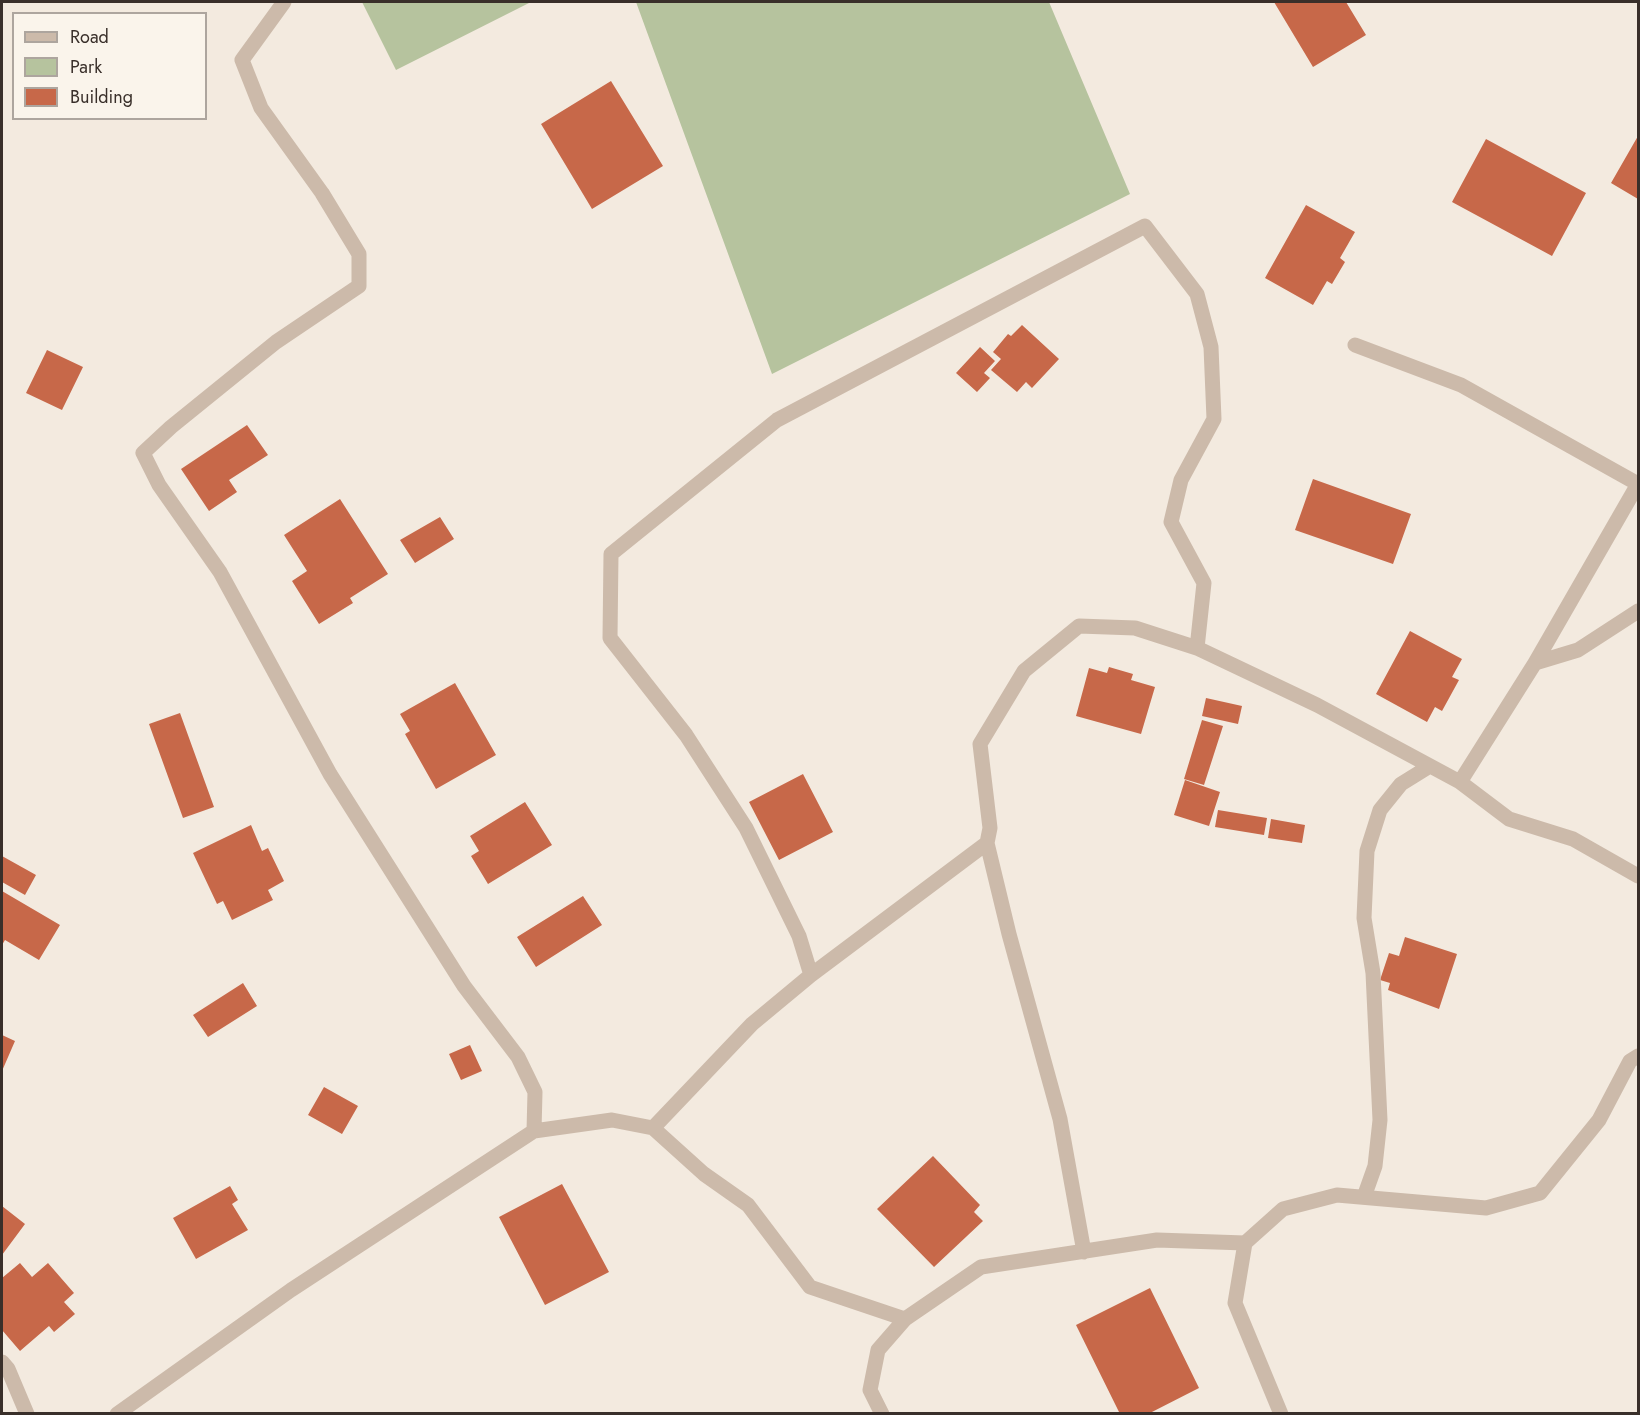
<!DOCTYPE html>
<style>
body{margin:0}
#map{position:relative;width:1640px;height:1415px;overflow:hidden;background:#f3eadf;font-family:Jost,sans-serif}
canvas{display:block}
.frame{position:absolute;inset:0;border:3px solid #392f2a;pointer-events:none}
.legend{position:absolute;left:12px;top:12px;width:195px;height:108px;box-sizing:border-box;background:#faf4eb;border:2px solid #ada59e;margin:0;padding:8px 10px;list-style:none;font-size:18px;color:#392f2a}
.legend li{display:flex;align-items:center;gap:12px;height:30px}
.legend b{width:30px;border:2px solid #ada59e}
</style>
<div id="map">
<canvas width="1640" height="1415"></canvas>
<div class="frame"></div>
<ul class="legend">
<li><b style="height:8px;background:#ccbaaa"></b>Road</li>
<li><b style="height:16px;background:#b6c39e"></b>Park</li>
<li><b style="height:16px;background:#c76849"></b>Building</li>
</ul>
</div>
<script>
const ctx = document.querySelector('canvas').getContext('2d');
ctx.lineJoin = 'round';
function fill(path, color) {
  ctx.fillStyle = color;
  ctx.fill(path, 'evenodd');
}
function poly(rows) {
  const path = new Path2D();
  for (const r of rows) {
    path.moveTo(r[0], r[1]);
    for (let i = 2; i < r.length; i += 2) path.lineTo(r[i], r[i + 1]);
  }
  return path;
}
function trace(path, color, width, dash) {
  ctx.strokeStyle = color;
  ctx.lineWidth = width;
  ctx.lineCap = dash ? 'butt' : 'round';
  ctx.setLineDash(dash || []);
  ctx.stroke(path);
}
fill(poly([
 [362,2,531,2,396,70],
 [636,2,1049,2,1130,194,772,374]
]), '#b6c39e');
fill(poly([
 [1274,2,1346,2,1366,35,1313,67],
 [611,81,663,166,592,209,541,124],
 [1638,136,1638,199,1611,183],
 [1486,139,1586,193,1552,256,1452,202],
 [1306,205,1355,232,1340,258,1345,262,1332,284,1327,281,1313,305,1265,278],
 [1022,325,1059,359,1032,388,1026,382,1017,392,991,370,1001,359,993,352,1008,334,1011,336],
 [980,347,995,361,984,373,990,378,977,392,956,373],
 [47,350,83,367,62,410,26,393],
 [247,425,268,455,229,480,237,492,209,511,181,469],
 [1313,479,1411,514,1393,564,1295,530],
 [340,499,388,574,350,598,353,603,319,624,292,581,307,571,284,535],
 [440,517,454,539,415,563,400,540],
 [1410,631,1462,659,1452,677,1459,680,1442,711,1435,707,1427,722,1376,694],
 [1109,667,1133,674,1131,680,1155,687,1141,734,1076,716,1089,668,1107,673],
 [455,683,496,755,436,789,405,734,410,731,400,714],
 [1206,698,1242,706,1238,724,1202,716],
 [180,713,214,807,183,818,149,724],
 [1202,720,1223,726,1204,785,1184,779],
 [803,774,833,832,779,860,749,802],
 [1185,780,1220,792,1209,826,1174,815],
 [525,802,552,845,488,884,471,856,479,851,470,836],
 [1218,810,1267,818,1264,835,1215,827],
 [1271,819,1305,825,1302,843,1268,838],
 [251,825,262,851,268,848,284,881,268,890,273,900,232,920,223,901,217,904,193,853],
 [2,856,36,875,25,895,2,882],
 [2,891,60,925,39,960,5,940,2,945],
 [583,896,602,925,536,967,517,937],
 [1405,937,1457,954,1439,1009,1388,990,1390,983,1380,980,1389,953,1399,956],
 [243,983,257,1006,208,1037,193,1015],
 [2,1035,15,1041,2,1071],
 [470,1045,482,1071,461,1080,449,1054],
 [324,1087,358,1106,342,1134,308,1115],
 [933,1156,980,1205,974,1212,983,1221,934,1267,877,1209],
 [562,1184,609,1272,545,1305,499,1217],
 [230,1186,238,1200,232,1204,248,1230,196,1259,173,1218],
 [2,1206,25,1224,2,1255],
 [20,1263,32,1277,48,1263,74,1293,64,1302,75,1314,54,1332,49,1326,20,1351,2,1330,2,1278],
 [1150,1288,1199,1388,1148,1414,1120,1414,1076,1325]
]), '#c76849');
trace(poly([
 [284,2,242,60,261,108,322,193,359,254,359,286,276,342,171,427,143,453,159,485,220,572,330,774,464,986,518,1057,535,1092,534,1131],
 [1355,345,1461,385,1638,484],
 [1197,648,1317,705,1460,782,1509,819,1573,839,1638,876],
 [1535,663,1638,484],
 [1460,782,1535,663,1578,650,1638,611],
 [987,843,1009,934,1060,1119,1084,1252],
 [653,1128,704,1174,748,1205,810,1287,905,1319],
 [1364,1197,1375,1166,1380,1120,1373,973,1364,918,1367,851,1380,810,1401,784,1430,766],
 [2,1362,8,1369,27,1414],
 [117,1414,291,1290,534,1131,612,1120,653,1128,752,1024,811,975,799,936,746,828,686,735,610,638,611,554,777,420,1145,226,1197,294,1211,347,1214,419,1181,480,1171,522,1204,583,1197,648,1135,628,1079,626,1024,671,980,744,990,828,987,843,811,975],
 [882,1414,870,1390,878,1350,905,1319,981,1267,1157,1240,1245,1243],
 [1281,1414,1235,1303,1245,1243,1283,1209,1337,1195,1486,1208,1540,1193,1599,1120,1630,1061,1638,1056]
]), '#ccbaaa', 15);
</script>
